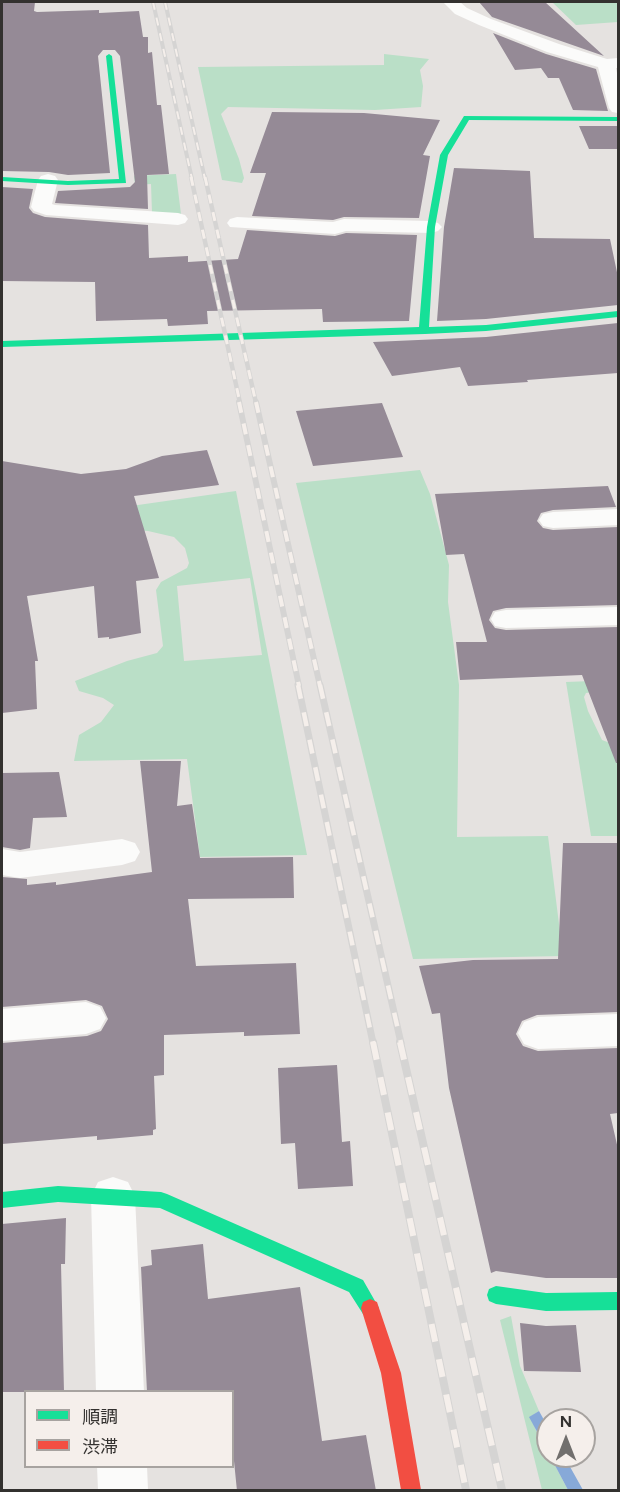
<!DOCTYPE html>
<meta charset="utf-8">
<style>
body{margin:0}
#map{position:relative;width:620px;height:1492px;overflow:hidden;background:#e5e2e0;font-family:Figtree,"Noto Sans JP",sans-serif}
canvas{display:block}
.frame{position:absolute;inset:0;border:3px solid #33312f;pointer-events:none}
.legend{position:absolute;left:24px;top:1390px;width:210px;height:78px;box-sizing:border-box;background:#f5efeb;border:2px solid #a7a3a0;margin:0;padding:8px 10px;list-style:none;font-size:18px;color:#33312f}
.legend li{display:flex;align-items:center;gap:12px;height:30px}
.legend b{width:30px;border:2px solid #a7a3a0}
.north{position:absolute;left:536px;top:1408px;width:60px;height:60px;box-sizing:border-box;background:#f5efeb;border:2px solid #a7a3a0;border-radius:50%;rotate:0deg;font-size:16px;font-weight:700;line-height:24px;text-align:center;color:#33312f}
.north::after{content:'';display:block;margin:auto;width:21px;height:27px;background:#716f6d;clip-path:polygon(50% 0,100% 100%,50% 72%,0 100%)}
</style>
<div id="map">
<canvas width="620" height="1492"></canvas>
<div class="frame"></div>
<ul class="legend">
<li><b style="height:8px;background:#16e098"></b>順調</li>
<li><b style="height:8px;background:#f24e42"></b>渋滞</li>
</ul>
<div class="north">N</div>
</div>
<script>
const ctx = document.querySelector('canvas').getContext('2d');
ctx.lineJoin = 'round';
function fill(path, color) {
  ctx.fillStyle = color;
  ctx.fill(path, 'evenodd');
}
function poly(rows) {
  const path = new Path2D();
  for (const r of rows) {
    path.moveTo(r[0], r[1]);
    for (let i = 2; i < r.length; i += 2) path.lineTo(r[i], r[i + 1]);
  }
  return path;
}
function trace(path, color, width, dash) {
  ctx.strokeStyle = color;
  ctx.lineWidth = width;
  ctx.lineCap = dash ? 'butt' : 'round';
  ctx.setLineDash(dash || []);
  ctx.stroke(path);
}
fill(poly([
 [552,2,618,2,618,22,576,25],
 [384,54,429,59,420,70,423,86,421,107,375,110,228,107,221,114,239,159,244,178,242,183,222,180,198,67,384,65],
 [176,174,181,214,152,213,151,184,135,185,134,176],
 [420,470,430,494,449,565,448,602,459,685,457,837,548,836,563,956,413,959,296,483],
 [236,491,307,855,200,857,187,759,74,761,79,735,101,722,114,705,103,698,79,691,75,681,127,661,157,653,163,646,156,590,161,582,187,568,189,563,185,548,174,537,148,531,104,527,82,513],
 [250,578,262,655,184,661,177,586],
 [618,680,618,689,586,693,584,697,588,711,602,740,618,746,618,836,591,836,566,682],
 [511,1316,520,1366,539,1411,530,1417,548,1456,550,1456,568,1490,542,1490,500,1320]
]), '#badfc7');
fill(poly([
 [539,1411,548,1427,548,1452,529,1417],
 [550,1456,564,1456,583,1490,568,1490]
]), '#87a9d8');
fill(poly([
 [2,2,35,2,34,11,37,12,99,10,99,13,139,11,143,37,148,37,148,53,152,52,157,105,161,105,169,174,147,175,148,209,55,203,58,191,130,187,135,182,120,56,115,50,103,50,98,56,110,173,68,175,49,172,2,171],
 [479,2,545,2,604,56,492,17],
 [493,33,546,54,596,69,608,111,573,110,559,78,548,78,541,68,515,70],
 [272,112,364,113,440,120,423,155,430,156,419,218,344,217,333,220,252,216,266,173,250,173],
 [579,126,618,126,618,149,589,149],
 [454,168,530,171,534,238,610,239,618,277,618,305,486,319,437,321,444,227],
 [2,187,33,189,29,208,33,213,45,217,148,225,149,258,188,256,188,262,238,259,247,230,335,236,346,233,417,235,409,321,323,322,322,309,207,311,208,324,168,326,167,319,96,321,95,282,2,281],
 [618,323,618,373,527,380,528,382,468,386,460,367,392,376,373,342,486,337],
 [382,403,403,457,313,466,296,411],
 [207,450,219,485,134,496,159,578,136,581,141,633,109,639,109,637,98,638,94,586,27,596,38,661,35,661,37,709,2,713,2,461,81,474,126,469,162,456],
 [608,486,616,507,553,510,541,513,537,521,543,528,553,530,618,527,618,605,506,608,493,611,489,620,495,628,506,630,618,627,618,763,616,763,582,675,460,680,456,642,487,642,464,554,446,555,435,494],
 [140,761,181,761,177,806,192,804,200,858,293,857,294,898,188,899,196,966,296,963,300,1034,244,1036,244,1032,164,1035,164,1075,154,1076,156,1129,153,1130,153,1135,97,1140,97,1136,2,1144,2,1043,87,1036,101,1031,108,1019,102,1006,86,1000,2,1007,2,877,27,879,27,885,56,882,56,885,152,872],
 [59,772,67,817,33,818,30,848,20,850,2,847,2,773],
 [563,843,618,843,618,1012,537,1015,522,1021,516,1034,523,1046,538,1051,618,1048,618,1113,610,1114,618,1149,618,1278,546,1278,496,1271,491,1273,449,1088,440,1013,432,1014,419,966,473,960,558,959],
 [337,1065,342,1142,350,1141,353,1186,298,1189,295,1143,281,1144,278,1068],
 [66,1218,65,1264,61,1264,64,1392,2,1392,2,1224],
 [203,1244,208,1299,300,1287,322,1441,366,1435,376,1491,237,1491,232,1441,232,1392,147,1392,141,1267,152,1265,151,1250],
 [520,1323,546,1326,576,1325,581,1372,524,1371]
]), '#958a96');
fill(poly([
 [443,2,460,2,467,8,491,19,559,44,607,59,618,58,618,68,616,68,618,78,618,113,612,112,609,108,598,67,547,52,479,25,455,14,443,2],
 [48,174,55,176,58,180,52,204,55,205,178,213,185,215,188,219,185,223,178,225,46,215,34,211,31,207,38,180,41,176,48,174],
 [237,217,333,222,344,219,431,221,438,223,442,227,438,231,431,233,346,231,335,234,230,227,227,223,230,219,237,217],
 [618,509,618,525,553,528,543,526,539,520,543,514,553,512,618,509],
 [618,607,618,625,506,628,495,626,491,619,495,612,506,610,618,607],
 [122,839,135,843,140,852,135,861,122,865,20,878,2,875,2,849,20,852,122,839],
 [86,1002,100,1007,106,1018,100,1029,86,1034,2,1041,2,1009,86,1002],
 [618,1014,618,1046,538,1049,524,1044,518,1033,524,1022,538,1017,618,1014],
 [113,1177,128,1182,135,1196,144,1392,96,1392,91,1196,98,1182,113,1177],
 [97,1466,147,1466,148,1490,98,1490,97,1466]
]), '#fbfbfa');
fill(poly([
 [109,54,112,56,126,183,68,185,2,181,2,177,68,181,119,179,106,56,109,54],
 [464,116,618,117,618,121,469,120,448,155,435,227,429,327,486,325,618,311,618,317,486,331,425,334,2,347,2,341,419,327,427,227,440,155,464,116],
 [58,1186,161,1192,167,1194,363,1280,379,1308,377,1314,370,1317,363,1314,349,1292,160,1208,58,1202,2,1208,2,1192,58,1186],
 [496,1286,546,1293,618,1292,618,1310,546,1311,496,1304,489,1301,487,1295,489,1289,496,1286]
]), '#16e098');
fill(poly([
 [370,1299,377,1302,379,1308,401,1373,421,1490,401,1490,381,1373,361,1308,363,1302,370,1299]
]), '#f24e42');
const railFar4 = poly([
 [153,2,192,179],
 [165,2,205,179]
]);
const railFar3 = poly([
 [191,177,240,403],
 [205,177,256,403]
]);
const railFar2 = poly([
 [239,402,299,686],
 [256,402,320,686]
]);
const railFar1 = poly([
 [298,685,373,1043],
 [320,685,401,1043]
]);
const rail = poly([
 [373,1042,466,1490],
 [400,1042,502,1490]
]);
trace(railFar4, '#d5d4d3', 4);
trace(railFar3, '#d5d4d3', 4.5);
trace(railFar2, '#d5d4d3', 6);
trace(railFar1, '#d5d4d3', 7);
trace(rail, '#d5d4d3', 8);
trace(railFar4, '#f5efeb', 2, [8]);
trace(railFar3, '#f5efeb', 3, [9]);
trace(railFar2, '#f5efeb', 4, [11]);
trace(railFar1, '#f5efeb', 4.5, [14]);
trace(rail, '#f5efeb', 6, [18]);
</script>
